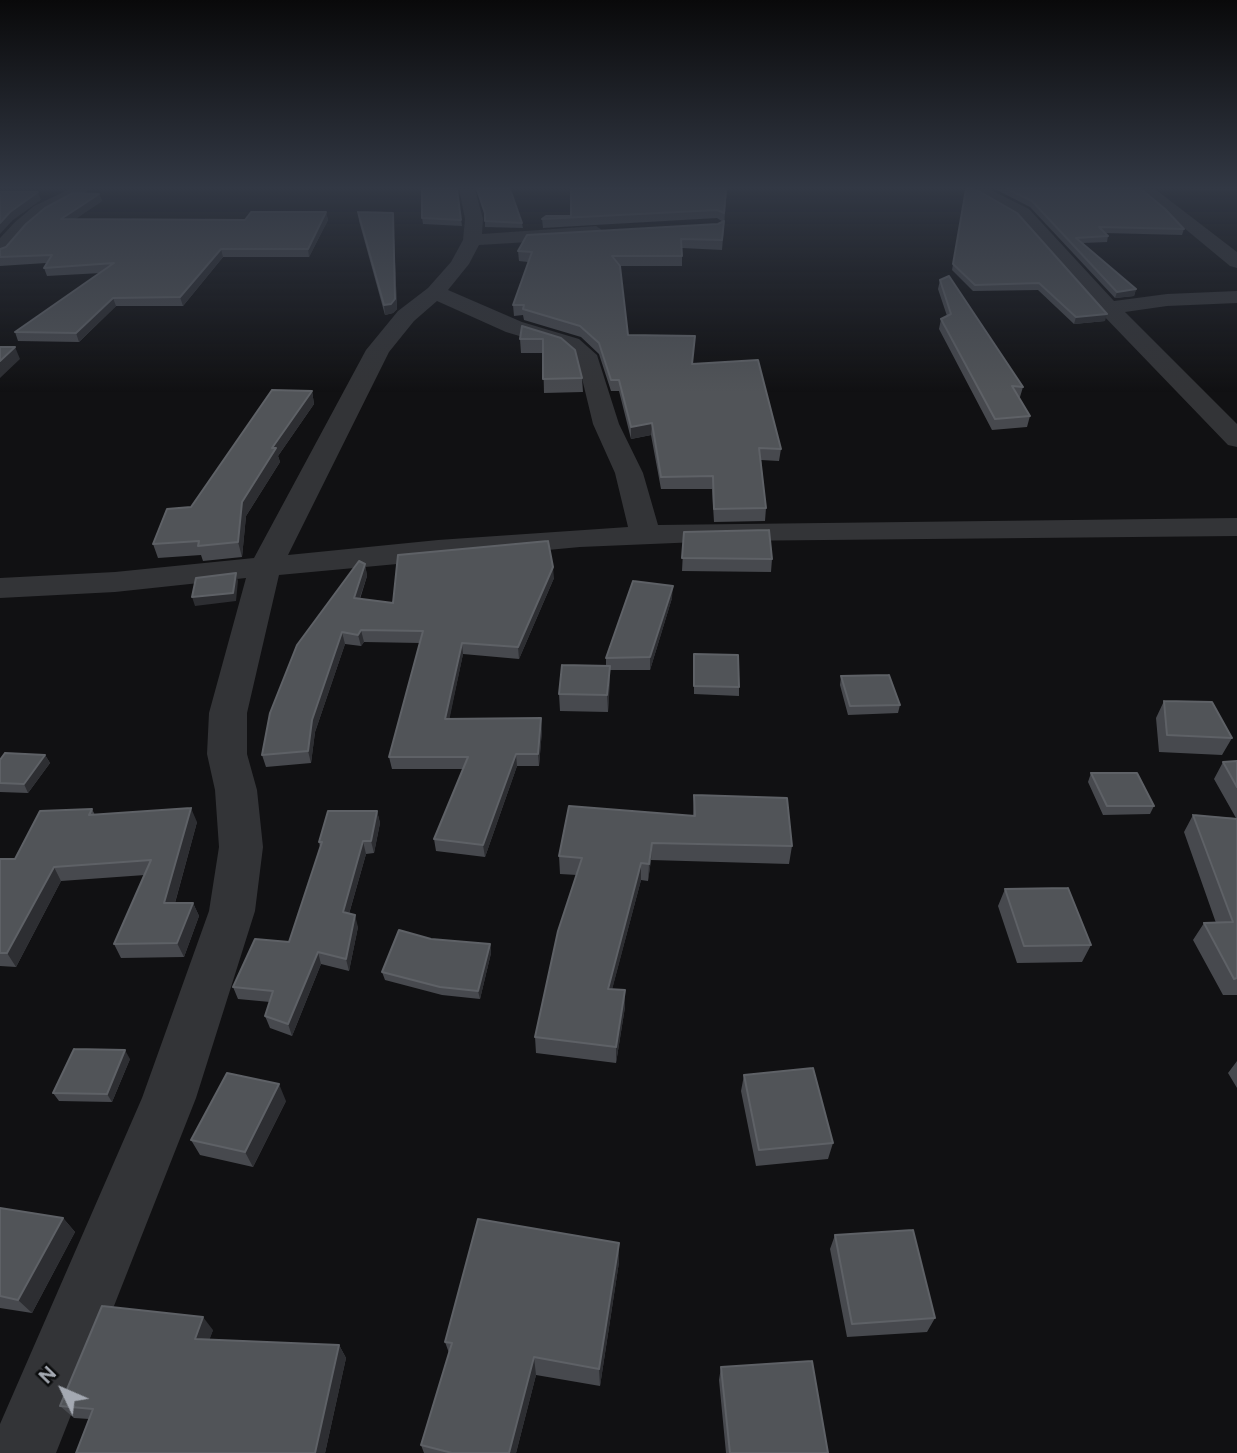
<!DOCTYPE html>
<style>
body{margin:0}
#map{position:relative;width:1237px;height:1453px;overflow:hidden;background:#111113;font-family:Figtree,sans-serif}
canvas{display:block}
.north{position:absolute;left:28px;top:1355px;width:70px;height:70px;-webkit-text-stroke:5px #0c0d0e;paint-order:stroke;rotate:314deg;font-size:19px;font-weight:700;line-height:28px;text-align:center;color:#a4a9b2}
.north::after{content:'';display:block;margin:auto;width:24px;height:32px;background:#a4a9b2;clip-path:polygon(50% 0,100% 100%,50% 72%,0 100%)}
</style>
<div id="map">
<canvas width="1237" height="1453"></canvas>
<div class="north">N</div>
</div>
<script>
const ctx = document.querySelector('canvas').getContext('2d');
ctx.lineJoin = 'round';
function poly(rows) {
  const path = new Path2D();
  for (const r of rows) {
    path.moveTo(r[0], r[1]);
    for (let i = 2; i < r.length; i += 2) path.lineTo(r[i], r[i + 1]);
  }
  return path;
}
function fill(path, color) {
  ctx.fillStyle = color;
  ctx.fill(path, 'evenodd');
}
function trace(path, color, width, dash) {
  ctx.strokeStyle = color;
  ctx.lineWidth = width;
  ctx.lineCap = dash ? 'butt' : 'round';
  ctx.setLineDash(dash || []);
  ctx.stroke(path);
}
fill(poly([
 [70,189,91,189,46,214,27,230,7,254,0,256,0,238,15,222,34,206,70,189],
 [459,189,475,189,483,219,482,234,596,226,605,232,596,238,479,245,469,264,448,290,522,322,579,339,597,355,619,424,643,473,658,525,1237,518,1237,536,722,541,580,547,279,575,247,713,247,754,257,790,263,847,255,911,196,1098,56,1453,0,1453,0,1424,142,1098,209,911,219,847,215,790,207,754,209,713,246,578,115,592,0,598,0,578,115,572,254,558,366,350,398,311,428,288,451,262,463,240,465,219,459,189],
 [437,301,506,332,563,349,578,362,593,424,615,473,628,527,438,540,288,555,389,352,414,321,437,301],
 [968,189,989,189,1029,209,1114,301,1167,294,1237,291,1237,303,1167,306,1125,312,1237,424,1237,447,1228,445,1101,313,1017,217,968,189],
 [1137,189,1155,189,1237,252,1237,268,1230,266,1137,189]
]), '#333437');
fill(poly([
 [457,189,462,226,423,224,422,218],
 [476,189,510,189,522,223,523,228,485,227,485,216],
 [727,189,722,250,682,248,682,266,620,266,628,335,693,364,781,449,779,461,761,460,766,508,765,521,714,522,712,489,661,489,651,435,631,439,619,391,611,391,599,354,581,337,524,320,523,315,514,316,513,305,528,262,519,261,518,251,718,224,723,222,717,218,543,228,542,219,571,216],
 [966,189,1105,321,1074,324,1038,290,973,291,952,270],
 [995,189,1141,189,1184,229,1182,235,1105,233,1108,236,1107,242,1083,243,1136,289,1134,296,1115,298,1030,207],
 [1179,189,1237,189,1237,190],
 [99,194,102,201,75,219,245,220,326,212,328,220,309,257,223,257,183,306,116,306,79,342,18,341,15,332,101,273,47,276,44,268,46,263,0,266,0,249,6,247],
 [358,212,393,213,397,309,393,313,385,315,359,221],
 [940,280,1023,387,1020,397,1019,397,1030,416,1027,427,992,430,939,329,941,319,947,316,938,289],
 [561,338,582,378,583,392,544,393,543,353,521,353,520,339],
 [312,391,314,404,278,456,280,462,246,516,242,557,203,561,201,555,158,558,153,544],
 [684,532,772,559,771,572,682,571],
 [365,564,367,576,360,599,393,603,554,578,519,659,463,654,449,719,542,730,539,766,517,766,485,857,436,851,434,839,463,769,392,769,389,757,420,643,364,642,361,646,345,644,315,732,311,763,266,767,262,755],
 [672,598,650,670,610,670,608,712,560,711,559,694,606,666,606,658],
 [694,654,739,687,739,696,694,694],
 [841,676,900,705,898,713,848,715,840,685],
 [1164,701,1232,738,1222,755,1159,752,1156,718],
 [45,755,50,763,28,793,0,792,0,760],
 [1237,761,1237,995,1223,995,1193,940,1204,923,1216,923,1184,832,1193,815,1236,818,1214,779,1223,762],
 [1091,773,1154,806,1150,814,1103,815,1088,782],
 [694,795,792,846,789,864,651,860,648,881,641,880,612,989,625,990,625,1007,616,1063,536,1053,535,1037,577,875,560,874,559,856,693,816],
 [92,809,95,815,197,822,175,903,193,903,199,916,184,957,121,958,114,944,145,875,61,881,16,967,0,966,0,859,15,859],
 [377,811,380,823,374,853,366,854,349,914,358,927,349,971,321,964,292,1036,270,1028,265,1016,270,1002,238,999,233,987,289,942,320,847,319,842],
 [1005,889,1091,945,1082,962,1017,963,998,906],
 [431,939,490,944,491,953,480,999,442,995,385,980,382,972],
 [130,1059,112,1102,59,1101,53,1093],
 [1237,1061,1237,1088,1228,1073],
 [744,1075,833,1143,828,1159,756,1166,741,1091],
 [286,1101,253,1167,200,1155,191,1140],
 [0,1208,63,1218,75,1232,32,1313,0,1308],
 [835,1235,935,1318,927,1332,847,1337,830,1249],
 [619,1262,600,1386,536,1375,516,1453,424,1453,421,1445,449,1353,445,1342],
 [213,1330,209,1340,339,1345,346,1358,325,1453,76,1453,89,1419,74,1418,60,1406],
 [721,1367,828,1453,726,1453,719,1380]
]), '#47494e');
fill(poly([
 [38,192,41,200,13,220,0,234,0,223,10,212],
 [99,194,102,201,64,227,61,219],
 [326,212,328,220,309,257,308,249],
 [393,213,397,309,393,313,385,315,384,305],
 [221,249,223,257,183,306,180,297],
 [1136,289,1134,296,1115,298,1117,292],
 [113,298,116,306,79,342,76,333],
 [1107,314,1105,321,1074,324,1076,317],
 [15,347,20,359,0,378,0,361],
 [312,391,314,404,278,456,280,462,246,516,242,557,238,542,242,502,272,448],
 [652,423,651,435,631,439,631,427],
 [365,564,367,576,356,609,354,598],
 [553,567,554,578,519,659,518,647],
 [236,573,238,581,236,601,195,606,192,597],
 [673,586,672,598,650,670,650,657],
 [361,630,364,642,361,646,358,635],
 [342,632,345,644,315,732,311,763,308,751,312,720],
 [462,643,463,654,447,731,445,719],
 [610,666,610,683,608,712,607,695],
 [541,718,542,730,539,766,538,754],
 [516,754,517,766,485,857,483,845],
 [45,755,50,763,28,793,24,784],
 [191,808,197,822,171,917,164,903],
 [377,811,380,823,374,853,371,841],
 [363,841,366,854,346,924,343,912],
 [652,843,651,860,648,881,649,864],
 [641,863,641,880,608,1005,608,989],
 [54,867,61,881,16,967,7,953],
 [193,903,199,916,184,957,177,943],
 [355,915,358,927,349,971,346,959],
 [490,944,491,953,480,999,478,991],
 [318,952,321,964,292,1036,288,1024],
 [625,990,625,1007,616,1063,616,1047],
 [125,1050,130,1059,112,1102,107,1094],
 [279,1084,286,1101,253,1167,245,1152],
 [63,1218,75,1232,32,1313,18,1300],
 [619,1243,619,1262,600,1386,599,1369],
 [203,1317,213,1330,205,1352,195,1339],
 [339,1345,346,1358,325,1453,315,1453],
 [534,1357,536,1375,516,1453,509,1453]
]), '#2d2e32');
const building = poly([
 [422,189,457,189,461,220,422,218,422,189],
 [477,189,510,189,522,223,485,221,485,213,477,189],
 [571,189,726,189,724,213,717,210,542,219,546,216,571,216,571,189],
 [966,189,975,189,1017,213,1107,314,1076,317,1039,283,975,285,953,264,966,189],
 [1007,189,1141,189,1165,209,1184,229,1099,227,1108,236,1076,238,1136,289,1117,292,1032,201,1007,189],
 [0,192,38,192,10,212,0,223,0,192],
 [73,193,99,194,61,219,245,220,251,212,326,212,308,249,221,249,180,297,113,298,76,333,15,332,114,263,44,268,52,255,0,257,0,249,6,247,26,224,45,208,73,193],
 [358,212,393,213,395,299,391,304,384,305,358,212],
 [724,221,722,240,681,239,682,256,612,256,620,266,628,335,695,336,692,364,758,360,781,449,759,448,766,508,714,509,713,476,661,477,652,423,631,427,619,380,611,380,599,343,580,326,523,309,524,305,513,305,532,252,518,251,527,235,718,224,724,221],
 [949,276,1023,387,1012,386,1030,416,995,419,941,319,951,314,940,280,949,276],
 [522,326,561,338,575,350,582,378,543,379,543,339,520,339,522,326],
 [0,347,15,347,0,361,0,347],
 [272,390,312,391,272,448,276,448,242,502,238,542,198,546,199,541,153,544,167,509,191,507,272,390],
 [769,530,772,559,682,558,684,532,769,530],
 [548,541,553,567,518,647,462,643,445,719,541,718,538,754,516,754,483,845,434,839,468,757,389,757,423,631,361,630,358,635,342,632,312,720,308,751,262,755,270,713,297,645,359,561,365,564,354,598,393,603,398,555,548,541],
 [236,573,233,593,192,597,196,578,236,573],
 [633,581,673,586,650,657,606,658,633,581],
 [694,654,738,655,739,687,694,686,694,654],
 [562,665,610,666,607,695,559,694,562,665],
 [889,675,900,705,850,706,841,676,889,675],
 [1164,701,1212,702,1232,738,1167,735,1164,701],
 [5,753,45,755,24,784,0,783,0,760,5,753],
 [1237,761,1237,787,1223,762,1237,761],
 [1091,773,1137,773,1154,806,1107,806,1091,773],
 [694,795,787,798,792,846,652,843,649,864,641,863,608,989,625,990,616,1047,535,1037,558,931,582,858,559,856,569,806,695,816,694,795],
 [191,808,164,903,193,903,177,943,114,944,151,860,54,867,7,953,0,953,0,859,15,859,40,811,92,809,89,815,191,808],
 [328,811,377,811,371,841,363,841,343,912,355,915,346,959,318,952,288,1024,265,1016,273,991,233,987,255,939,289,942,322,842,319,842,328,811],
 [1193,815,1237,819,1237,978,1234,979,1204,923,1233,922,1193,815],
 [1068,888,1091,945,1024,946,1005,889,1068,888],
 [399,930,431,939,490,944,478,991,440,987,382,972,399,930],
 [74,1049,125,1050,107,1094,53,1093,74,1049],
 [813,1068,833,1143,759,1150,744,1075,813,1068],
 [227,1073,279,1084,245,1152,191,1140,227,1073],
 [0,1208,63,1218,18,1300,0,1296,0,1208],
 [478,1219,619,1243,599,1369,534,1357,509,1453,452,1453,421,1445,452,1343,445,1342,478,1219],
 [913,1230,935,1318,852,1324,835,1235,913,1230],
 [102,1306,203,1317,195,1339,339,1345,315,1453,76,1453,93,1409,60,1406,102,1306],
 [812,1361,828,1453,730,1453,721,1367,812,1361]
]);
fill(building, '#515458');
trace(building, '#5e6166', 2);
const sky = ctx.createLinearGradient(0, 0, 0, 392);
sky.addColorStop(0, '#09090a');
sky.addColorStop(0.48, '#323844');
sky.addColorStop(1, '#32384400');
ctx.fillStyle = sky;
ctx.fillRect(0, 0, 1237, 392);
</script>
